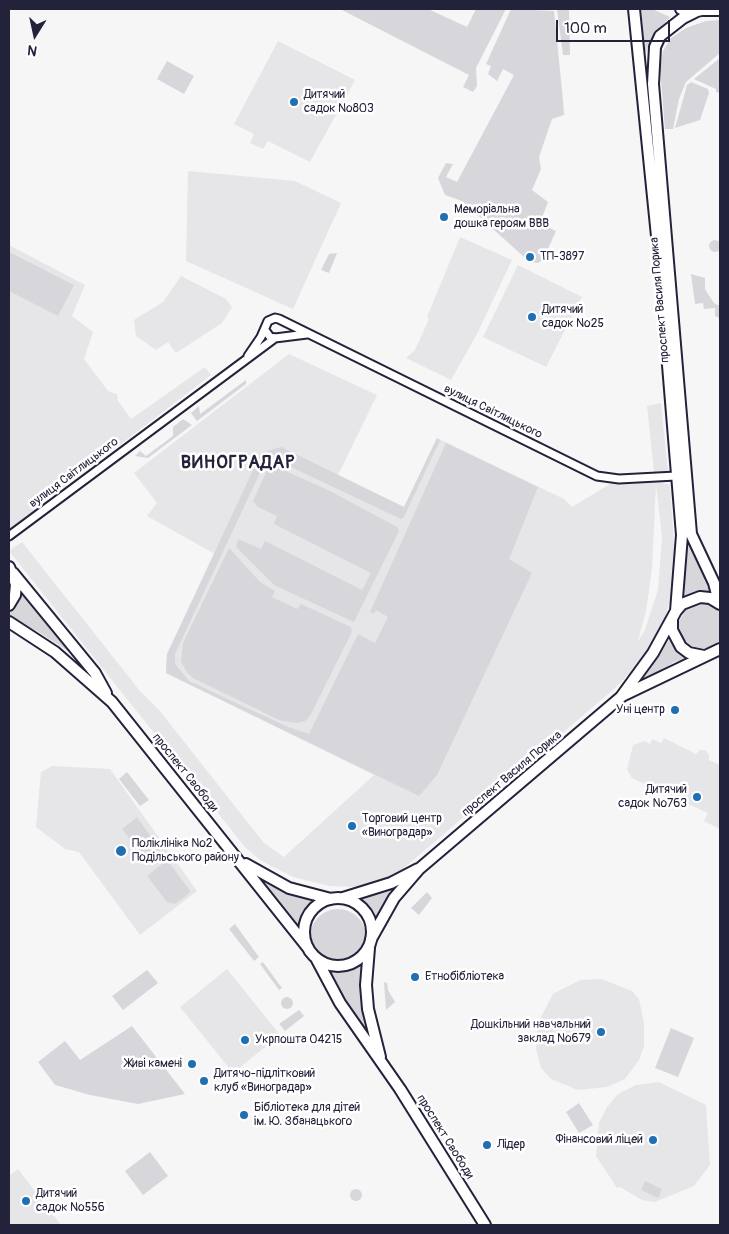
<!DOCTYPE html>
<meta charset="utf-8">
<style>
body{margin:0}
#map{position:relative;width:729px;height:1234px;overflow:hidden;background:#f6f6f7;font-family:Pangolin,sans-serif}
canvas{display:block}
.frame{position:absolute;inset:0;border:10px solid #22223b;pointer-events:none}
.north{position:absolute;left:10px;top:10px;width:50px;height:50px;-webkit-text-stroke:4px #fff;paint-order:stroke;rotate:190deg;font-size:14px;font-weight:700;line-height:20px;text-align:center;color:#22223b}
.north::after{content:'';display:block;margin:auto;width:18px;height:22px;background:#22223b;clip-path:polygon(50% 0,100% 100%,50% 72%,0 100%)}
.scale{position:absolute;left:556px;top:20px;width:114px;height:22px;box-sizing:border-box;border:2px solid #22223b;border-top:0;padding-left:6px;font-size:15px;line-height:18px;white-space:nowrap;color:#22223b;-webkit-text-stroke:4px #fff;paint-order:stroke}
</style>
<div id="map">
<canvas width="729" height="1234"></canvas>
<div class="frame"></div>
<div class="north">N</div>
<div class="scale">100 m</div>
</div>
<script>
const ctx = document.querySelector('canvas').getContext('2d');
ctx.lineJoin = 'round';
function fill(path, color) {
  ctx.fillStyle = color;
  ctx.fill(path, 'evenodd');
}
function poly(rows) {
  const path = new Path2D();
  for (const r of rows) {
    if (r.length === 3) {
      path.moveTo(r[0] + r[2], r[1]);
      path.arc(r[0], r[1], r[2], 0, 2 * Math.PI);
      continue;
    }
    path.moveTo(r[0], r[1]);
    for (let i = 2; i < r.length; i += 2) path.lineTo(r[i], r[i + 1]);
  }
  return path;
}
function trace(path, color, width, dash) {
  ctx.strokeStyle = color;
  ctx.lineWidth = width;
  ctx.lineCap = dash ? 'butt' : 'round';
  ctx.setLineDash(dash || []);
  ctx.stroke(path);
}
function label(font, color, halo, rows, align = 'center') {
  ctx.font = font + ' Pangolin,sans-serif';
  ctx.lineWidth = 5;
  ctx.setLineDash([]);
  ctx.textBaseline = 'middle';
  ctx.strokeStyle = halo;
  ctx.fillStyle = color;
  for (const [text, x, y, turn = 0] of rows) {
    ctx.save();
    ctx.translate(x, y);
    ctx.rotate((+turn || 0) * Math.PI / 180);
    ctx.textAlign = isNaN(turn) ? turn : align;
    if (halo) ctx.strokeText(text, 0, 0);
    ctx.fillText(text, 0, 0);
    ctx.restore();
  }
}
fill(poly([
 [278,41,355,80,310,162,268,141,263,149,250,143,254,134,234,124],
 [188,171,295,181,341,203,293,309,186,261],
 [460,237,512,260,477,334,451,380,406,358,415,350,429,319,427,317],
 [9,245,85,285,72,316,93,332,84,359,108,391,117,394,118,401,131,419,205,367,211,375,9,530],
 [518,265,582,297,546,367,483,337],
 [181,276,226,299,232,307,222,323,176,353,168,342,156,350,136,336,134,320,163,302],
 [289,354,377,395,338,475,404,507,437,438,564,499,572,507,610,484,655,481,670,485,674,545,672,592,665,618,642,660,614,689,398,873,377,882,357,887,330,886,293,877,260,860,245,847,9,551,22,542,140,691,159,710,264,843,284,857,374,775,166,673,167,654,215,554,147,516,157,503,134,473],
 [656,485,662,537,658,590,644,632,638,641,646,611,652,569],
 [661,403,668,472,654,472,647,406],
 [664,738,696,754,700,750,705,750,709,755,709,760,720,765,720,829,704,821,708,813,632,778,627,770,633,745,644,741,650,744,652,739,661,743],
 [52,766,110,769,197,891,140,935,79,852,65,849,36,827,41,772],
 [227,969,280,1035,233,1073,180,1007],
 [601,979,632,991,639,999,644,1023,644,1046,639,1060,625,1079,607,1087,578,1090,551,1079,541,1068,536,1049,537,1032,541,1017,553,994,580,980],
 [659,1082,706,1105,710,1165,694,1186,655,1202,642,1200,620,1187,617,1188,596,1156,599,1123,607,1107,618,1094,636,1085],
 [18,1169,61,1225,9,1225,9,1176]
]), '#e6e6e9');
fill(poly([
 [340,9,428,9,467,27,476,9,506,9,476,68,477,86,473,92,463,87,469,75],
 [511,9,554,11,563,100,564,115,552,119,539,157,541,169,532,190,548,202,540,223,556,231,543,260,538,263,532,262,536,256,527,251,524,257,462,201,445,195,438,178,446,163,453,164,446,177,457,182,514,75,503,69,497,81,488,74,491,66,486,64],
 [557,9,569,9,570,55,563,55],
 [641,9,652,9,670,17,652,37,645,54],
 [720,20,720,53,686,82,679,99,673,129,665,129,660,68,663,51,671,38,686,28,706,21],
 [720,58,720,93,716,92,716,89,694,79],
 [167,61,194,76,184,94,157,79],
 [691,82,708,89,709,93,700,120,675,128,687,85],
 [715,246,6],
 [9,252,74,285,58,316,9,291],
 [337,253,329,273,321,270,329,254],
 [691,274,705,278,705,289,708,294,714,303,720,306,720,322,719,318,715,316,715,308,704,309,703,303,695,304],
 [246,380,246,384,197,421,191,413,199,406,200,414],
 [183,419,192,425,148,458,135,456,140,451,146,456,173,436,173,427],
 [437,438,440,440,404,517,401,519,274,459,265,462,175,654,175,664,189,681,288,727,309,734,358,634,375,643,388,617,376,610,374,614,370,612,446,443,538,487,509,559,532,573,437,775,419,796,166,673,167,654,261,453,281,447,404,507],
 [270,464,330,491,397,527,399,531,354,622,274,585,236,547,238,539,261,549,265,541,362,590,371,573,274,524,277,516,258,507,253,501],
 [687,532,710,592,696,591,684,598],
 [229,548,260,582,275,591,272,597,297,609,301,604,351,627,352,632,310,716,305,721,296,723,279,720,193,678,186,671,181,661,183,643],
 [21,589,70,648,68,651,37,631,9,619,9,612,18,600],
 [701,603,709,604,720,612,720,640,713,647,698,649,684,642,678,628,679,621,687,608],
 [669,640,675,649,688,658,674,662,636,687],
 [127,772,149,800,140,806,119,779],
 [137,817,160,850,146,859,122,829],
 [167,860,191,892,175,904,167,902,147,876],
 [256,876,284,892,314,900,315,902,304,916,300,930],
 [400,882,402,885,374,927,373,916,368,908,357,898],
 [427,892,432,898,419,915,411,908],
 [338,937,28],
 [235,924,259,957,254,961,229,929],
 [263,962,282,988,279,990,260,964],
 [360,963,363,965,361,987,366,1033,363,1034,324,968,342,971],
 [147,970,158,983,123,1010,112,996],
 [384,982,387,983,388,990,395,1002,386,1010],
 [287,1003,6],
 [299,1010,304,1016,285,1031,279,1024],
 [132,1026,185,1094,138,1104,90,1095,55,1085,38,1062,65,1041,80,1060],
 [671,1028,694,1038,678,1077,655,1068],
 [579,1103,593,1125,579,1133,566,1112],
 [150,1152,168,1176,143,1195,125,1171],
 [645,1181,662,1189,658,1198,641,1190],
 [356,1195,6]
]), '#d7d7db');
const street = poly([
 [265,330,270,337,275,338,307,334],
 [248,356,261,337,268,321,275,318,279,319,597,476,619,479,676,476],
 [9,536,275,338]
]);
const secondary = poly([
 [681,9,697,11,706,9],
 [703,10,720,10],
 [697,11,683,18,660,36,655,47,653,84,691,534,714,583,719,602],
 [9,567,16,584,15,595,9,605],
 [13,573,95,673,106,693],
 [676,611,682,604,700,597,710,598,720,604],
 [672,620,672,630,681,647,689,653,704,656],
 [9,622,55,652,112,702,308,948],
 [624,695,720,649],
 [246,864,289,888,331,899],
 [343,898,391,883,418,869],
 [338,932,34],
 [371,939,394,898,419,869,621,697,653,653,676,611,682,535,659,256,634,9],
 [369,948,366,985,368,1009,380,1057],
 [316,958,340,1003,400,1089,485,1225]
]);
trace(street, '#22223b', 11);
trace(secondary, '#22223b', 14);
trace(street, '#fff', 7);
trace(secondary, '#fff', 10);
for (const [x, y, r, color] of [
 [294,102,5,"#1f6fb2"],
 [444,217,5,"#1f6fb2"],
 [530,257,5,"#1f6fb2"],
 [532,317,5,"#1f6fb2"],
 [675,710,5,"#1f6fb2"],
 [697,797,5,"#1f6fb2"],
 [352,826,5,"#1f6fb2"],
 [121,851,6,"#1f6fb2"],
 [415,977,5,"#1f6fb2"],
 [601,1032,5,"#1f6fb2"],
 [245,1040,5,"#1f6fb2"],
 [192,1064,5,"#1f6fb2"],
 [204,1081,5,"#1f6fb2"],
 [244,1115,5,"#1f6fb2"],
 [653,1140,5,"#1f6fb2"],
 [487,1145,5,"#1f6fb2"],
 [26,1201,5,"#1f6fb2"]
]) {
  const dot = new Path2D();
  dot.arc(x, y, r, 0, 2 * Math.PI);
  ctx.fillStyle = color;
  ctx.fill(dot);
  trace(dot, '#fff', 2);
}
label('12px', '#22223b', '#fff', [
 ["Дитячий",304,95],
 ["садок №803",304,109],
 ["Меморіальна",454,210],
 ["дошка героям ВВВ",454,224],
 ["ТП-3897",540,257],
 ["Дитячий",542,310],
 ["садок №25",542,324],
 ["Уні центр",665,710,"right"],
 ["Дитячий",687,790,"right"],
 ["садок №763",687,804,"right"],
 ["Торговий центр",362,819],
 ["«Виноградар»",362,833],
 ["Поліклініка №2",132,844],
 ["Подільського району",132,858],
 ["Етнобібліотека",425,977],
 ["Дошкільний навчальний",591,1025,"right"],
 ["заклад №679",591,1039,"right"],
 ["Укрпошта 04215",255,1040],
 ["Живі камені",182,1064,"right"],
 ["Дитячо-підлітковий",214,1074],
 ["клуб «Виноградар»",214,1088],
 ["Бібліотека для дітей",254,1108],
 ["ім. Ю. Збанацького",254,1122],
 ["Фінансовий ліцей",643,1140,"right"],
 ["Лідер",497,1145],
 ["Дитячий",36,1194],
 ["садок №556",36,1208]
], 'left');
label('12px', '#22223b', '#fff', [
 ["проспект Василя Порика",660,300,-95],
 ["вулиця Світлицького",493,412,26],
 ["вулиця Світлицького",74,473,-37],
 ["проспект Свободи",185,773,51],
 ["проспект Василя Порика",512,774,-40],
 ["проспект Свободи",445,1137,58]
]);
ctx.letterSpacing = '1px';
label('bold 18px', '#22223b', '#fff', [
 ["ВИНОГРАДАР",238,463]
]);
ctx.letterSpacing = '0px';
</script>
